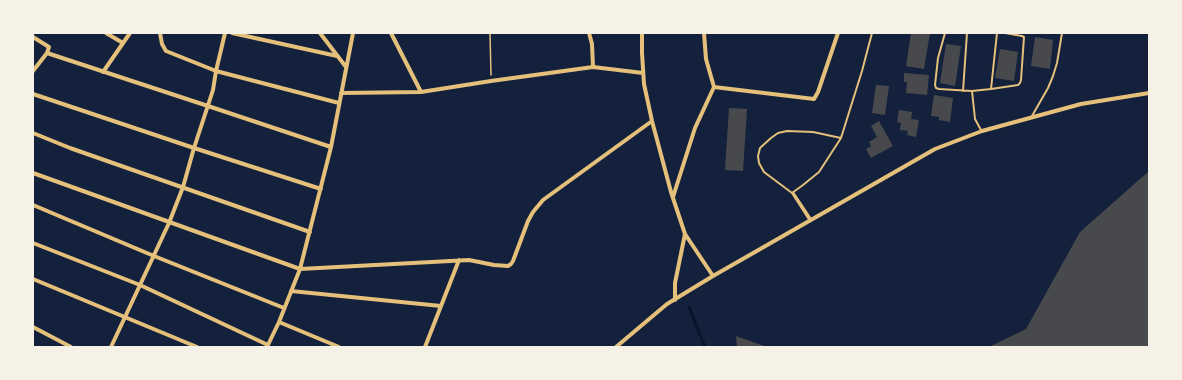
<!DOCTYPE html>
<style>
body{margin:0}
#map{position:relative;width:1182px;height:380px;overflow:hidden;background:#14213d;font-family:Lora,serif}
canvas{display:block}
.frame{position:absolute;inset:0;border:34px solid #f6f1e7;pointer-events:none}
</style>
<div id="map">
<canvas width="1182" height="380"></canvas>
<div class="frame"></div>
</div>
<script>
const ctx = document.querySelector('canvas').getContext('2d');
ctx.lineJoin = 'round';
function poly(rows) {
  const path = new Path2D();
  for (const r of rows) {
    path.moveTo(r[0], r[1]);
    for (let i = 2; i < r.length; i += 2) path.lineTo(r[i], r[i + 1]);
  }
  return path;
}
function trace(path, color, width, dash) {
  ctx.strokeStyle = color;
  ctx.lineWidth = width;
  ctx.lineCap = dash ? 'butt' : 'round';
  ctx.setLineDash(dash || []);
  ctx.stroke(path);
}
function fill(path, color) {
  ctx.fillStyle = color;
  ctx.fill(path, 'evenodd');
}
trace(poly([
 [689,307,705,347]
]), '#0b132b', 3);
fill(poly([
 [911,33,930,33,924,69,906,66],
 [1035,37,1053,40,1050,69,1031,66],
 [946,44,961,46,955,86,940,83],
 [1000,49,1018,52,1014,81,995,78],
 [904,73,929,75,927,95,906,93,907,82,904,82],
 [876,85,889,86,885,115,872,113],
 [934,95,953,98,950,122,939,120,939,117,931,116],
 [729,108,747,109,743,171,725,170],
 [899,110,912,112,911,119,919,120,916,137,907,135,908,131,900,130,901,123,897,122],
 [879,121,893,146,871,158,866,149,871,146,869,142,877,137,871,126],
 [1149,171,1149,347,989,347,1026,329,1080,232],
 [736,336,767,347,737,347]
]), '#48494c');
trace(poly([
 [490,33,491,75]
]), '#e5c07b', 1.5);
trace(poly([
 [945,33,938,58,935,85,936,88,939,89,972,91,991,89,1018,85,1020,83,1021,80,1024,37,1022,36,1005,33],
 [991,89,997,33],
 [963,91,967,33],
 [972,91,975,119,981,130],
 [1032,116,1048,88,1053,76,1057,63,1062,33],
 [793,192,811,219],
 [792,193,803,185,819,172,841,138,862,71,872,33],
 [810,221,792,193,764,172,759,163,758,156,760,148,771,138,778,133,787,131,813,132,841,138]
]), '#e5c07b', 2);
trace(poly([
 [106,33,123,43],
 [160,33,162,44,166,51,216,71,339,103],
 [232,33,337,56],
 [320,33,346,67],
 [391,33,421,92],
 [589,33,592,44,593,67],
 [642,33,642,53,644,84,652,121,671,192,685,234,713,276],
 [33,37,49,47,47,53,33,71],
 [47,53,208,106,331,147],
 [103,72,130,33],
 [714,87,814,99,818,92,838,33],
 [341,93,421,92,491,81,593,67,643,73],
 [33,94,194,148,321,189],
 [33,133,70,148,310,232],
 [33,173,300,269,469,260,494,265,508,266,511,264,513,261,528,221,533,212,543,200,652,121],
 [673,197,695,128,714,87,706,59,704,33],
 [33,205,154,256,284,308],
 [33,243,140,285,268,345],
 [33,279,197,347],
 [291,291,441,306],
 [675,300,675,283,685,234],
 [279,322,339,347],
 [33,327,71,347],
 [111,347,169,223,183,187,194,148,213,90,216,71,225,33],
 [267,347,279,322,300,269,331,147,353,33],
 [425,347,459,260],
 [616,347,667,304,713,276,935,149,982,131,1081,104,1149,93]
]), '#e5c07b', 4);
</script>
